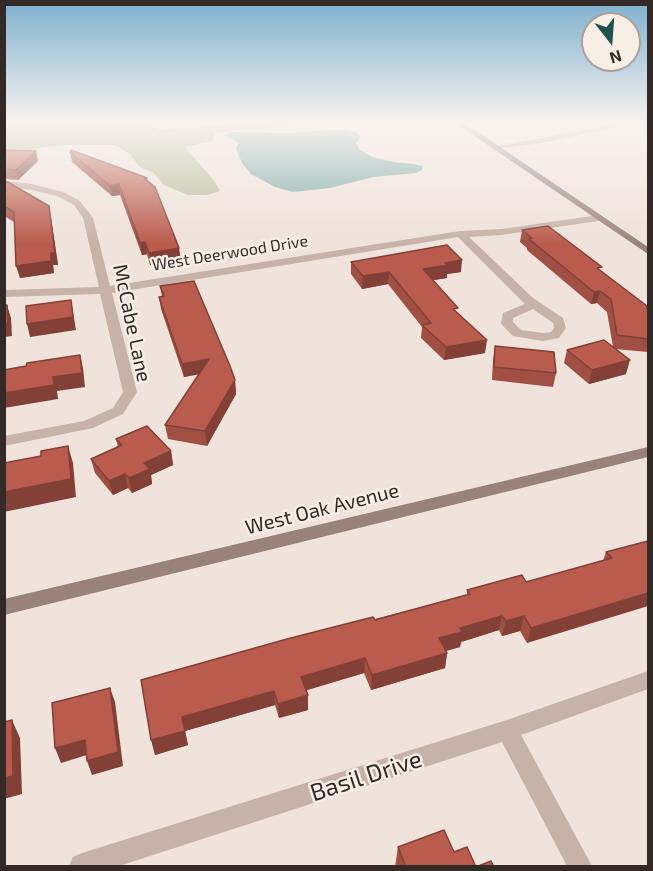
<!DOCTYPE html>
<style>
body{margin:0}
#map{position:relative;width:653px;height:871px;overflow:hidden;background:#efe3db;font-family:"Exo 2",sans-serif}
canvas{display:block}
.frame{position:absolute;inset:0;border:6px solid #332a27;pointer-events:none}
.north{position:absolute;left:581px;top:12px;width:60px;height:60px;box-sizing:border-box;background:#f7eee6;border:2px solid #a9a09a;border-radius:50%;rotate:163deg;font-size:16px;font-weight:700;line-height:24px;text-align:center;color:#332a27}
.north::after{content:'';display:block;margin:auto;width:21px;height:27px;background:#21514e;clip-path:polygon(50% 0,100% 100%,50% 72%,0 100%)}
</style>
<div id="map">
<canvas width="653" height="871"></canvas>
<div class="frame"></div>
<div class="north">N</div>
</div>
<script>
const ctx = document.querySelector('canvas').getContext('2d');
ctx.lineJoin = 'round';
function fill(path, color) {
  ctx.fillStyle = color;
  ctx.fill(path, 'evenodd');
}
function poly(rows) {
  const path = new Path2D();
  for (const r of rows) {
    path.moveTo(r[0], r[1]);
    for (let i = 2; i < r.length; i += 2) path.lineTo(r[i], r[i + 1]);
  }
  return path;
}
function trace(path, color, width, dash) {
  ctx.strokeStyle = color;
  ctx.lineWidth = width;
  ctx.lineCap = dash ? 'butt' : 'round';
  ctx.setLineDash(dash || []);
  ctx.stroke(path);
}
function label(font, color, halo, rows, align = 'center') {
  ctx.font = font + ' "Exo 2",sans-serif';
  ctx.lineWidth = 5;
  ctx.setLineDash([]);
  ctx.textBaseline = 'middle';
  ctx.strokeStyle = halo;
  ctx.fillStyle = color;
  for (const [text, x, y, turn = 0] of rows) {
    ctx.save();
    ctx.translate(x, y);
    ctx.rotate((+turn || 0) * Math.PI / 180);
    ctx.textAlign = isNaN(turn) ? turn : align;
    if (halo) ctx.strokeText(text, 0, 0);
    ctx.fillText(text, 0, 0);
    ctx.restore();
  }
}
fill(poly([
 [5,122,95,122,94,124,97,125,110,122,134,122,152,125,159,130,260,122,323,122,215,133,212,141,185,147,215,182,220,191,207,195,188,195,164,185,154,173,140,167,130,154,115,145,69,145,43,147,28,151,5,152]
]), '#b5bc9c');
fill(poly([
 [343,129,356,132,361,137,356,143,359,149,372,157,393,162,414,164,422,166,422,170,416,173,373,177,330,188,293,192,275,187,251,174,242,163,236,149,239,143,224,135,233,132,288,133]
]), '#7ca9a6');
fill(poly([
 [628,122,640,122,542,143,495,149,492,147,628,122]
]), '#c6b2a8');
fill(poly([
 [4,181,32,184,63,192,80,201,93,218,110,286,460,231,501,229,599,215,604,218,599,221,501,235,469,237,533,298,563,318,566,328,559,338,543,341,513,336,503,326,501,323,503,313,525,304,458,237,112,293,137,392,123,414,93,428,4,446,4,436,84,421,113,408,123,392,100,294,4,297,4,290,99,287,83,218,74,205,57,196,32,190,4,187,4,181],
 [533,309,553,323,554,328,551,332,543,333,521,330,513,322,513,318,533,309],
 [648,671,648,689,521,735,592,866,567,866,502,742,119,866,69,866,73,857,82,853,507,720,648,671]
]), '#c6b2a8');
fill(poly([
 [454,122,463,122,648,247,648,254,454,122],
 [648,447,648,457,4,615,4,599,648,447]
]), '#99827a');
fill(poly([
 [4,150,38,161,18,180,4,179],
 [70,152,147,178,148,181,181,260,150,265,147,254,142,255,120,195,112,196,72,162],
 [4,180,51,218,58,265,53,265,54,273,20,278,14,222,4,216],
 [522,230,601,271,648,313,648,352,615,349,626,374,589,384,564,363,567,350,613,347,607,312,597,303,591,304,527,250,527,248,520,242],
 [351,262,461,272,447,274,447,278,433,280,485,353,444,360,421,338,422,327,388,284,362,289,351,274],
 [160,286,235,380,236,394,207,446,168,439,165,425,199,374,184,377,161,309,159,297,162,296],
 [495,346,556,373,553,387,492,380,493,360],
 [116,439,171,451,173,465,151,475,152,484,132,493,128,488,113,495,95,473,91,459,118,447],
 [648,541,527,643,520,631,502,636,499,630,461,642,460,647,446,651,447,653,445,668,371,690,364,673,306,690,308,695,308,710,279,718,275,705,185,731,188,745,155,755,141,680,467,595,467,590,526,582,603,561,606,552],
 [398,847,454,852,476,867,395,867]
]), '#a04f42');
fill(poly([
 [36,151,38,161,18,180,16,170],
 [119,184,120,195,112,196,110,186],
 [49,206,51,218,58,265,53,265,54,273,20,278,16,266],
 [145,242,147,254,142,255,140,243],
 [179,248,181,260,150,265,149,253],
 [462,260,461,272,447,274,447,278,422,282,423,269,445,263],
 [389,272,388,284,362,289,363,276],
 [600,291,597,303,591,304,594,292],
 [71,300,76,330,30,337,27,324],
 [7,305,11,318,12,336,4,337,4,324],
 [487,340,485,353,444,360,446,347],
 [80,355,83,368,85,387,57,391,58,399,4,408,4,393,53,377],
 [209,359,211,372,184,377,182,364],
 [630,360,626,374,589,384,592,370],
 [235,380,236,394,207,446,205,431],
 [68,446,73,463,76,497,4,512,4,492],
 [171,451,173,465,151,475,152,484,132,493,129,478,144,463],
 [125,474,128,488,113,495,109,481],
 [648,593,648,606,527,643,531,628],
 [502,616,499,630,461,642,460,647,437,653,439,638,460,628],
 [524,616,520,631,502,636,506,621],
 [447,653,445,668,371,690,372,675],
 [365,658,364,673,301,692,301,677],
 [110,688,115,702,123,766,92,775,87,761],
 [274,691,275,705,185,731,182,717],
 [308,695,308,710,279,718,278,704],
 [12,720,20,738,22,794,4,799,4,778],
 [185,731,188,745,155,755,151,740],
 [85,740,90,754,61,763,55,748]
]), '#824036');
const building = poly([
 [4,150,36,151,16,170,4,169,4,150],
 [71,150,147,178,144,178,155,187,179,248,149,253,145,242,140,243,119,184,110,186,70,152,71,150],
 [4,180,49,206,55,253,51,253,51,261,16,266,14,212,4,206,4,180],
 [548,226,602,267,597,268,647,306,648,313,648,339,617,335,611,299,600,291,594,292,529,239,532,238,522,230,548,226],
 [447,245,462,260,445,263,448,265,423,269,458,308,453,309,487,340,446,347,422,325,431,323,389,272,363,276,351,262,447,245],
 [194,281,230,366,235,380,205,431,165,425,209,359,182,364,159,297,164,296,160,286,194,281],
 [71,300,73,317,27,324,26,306,71,300],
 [4,305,7,305,8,323,4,324,4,305],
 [604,340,630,360,592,370,567,350,604,340],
 [495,346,554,352,556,373,494,367,495,346],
 [80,355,82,373,53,377,54,385,4,393,4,370,26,366,27,363,80,355],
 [147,426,171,451,144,463,150,469,129,478,125,474,109,481,91,459,122,445,116,439,147,426],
 [68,446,71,479,4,492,4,463,41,456,41,451,68,446],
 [648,541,648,593,531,628,524,616,506,621,502,616,460,628,462,632,439,638,447,653,372,675,365,658,301,677,308,695,278,704,274,691,182,717,185,731,151,740,141,680,287,639,373,617,375,620,470,594,467,590,522,575,526,582,612,558,606,552,648,541],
 [110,688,118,752,87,761,85,740,55,748,52,703,110,688],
 [12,720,13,776,4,778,4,722,12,720],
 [444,830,454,852,467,847,476,867,406,867,398,847,444,830],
 [491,861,494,867,476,867,491,861]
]);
fill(building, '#ba5c4d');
trace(building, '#824036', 1.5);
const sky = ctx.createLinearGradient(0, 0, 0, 244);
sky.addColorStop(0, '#7db0ce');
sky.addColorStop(0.5, '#f8f2ef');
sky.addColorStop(1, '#f8f2ef00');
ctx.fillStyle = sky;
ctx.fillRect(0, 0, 653, 244);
label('16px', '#332a27', '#f7eee6', [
 ["West Deerwood Drive",230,253,-9]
]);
label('20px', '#332a27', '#f7eee6', [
 ["McCabe Lane",132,323,78],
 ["West Oak Avenue",322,509,-14]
]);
label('24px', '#332a27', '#f7eee6', [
 ["Basil Drive",366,776,-18]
]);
</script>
